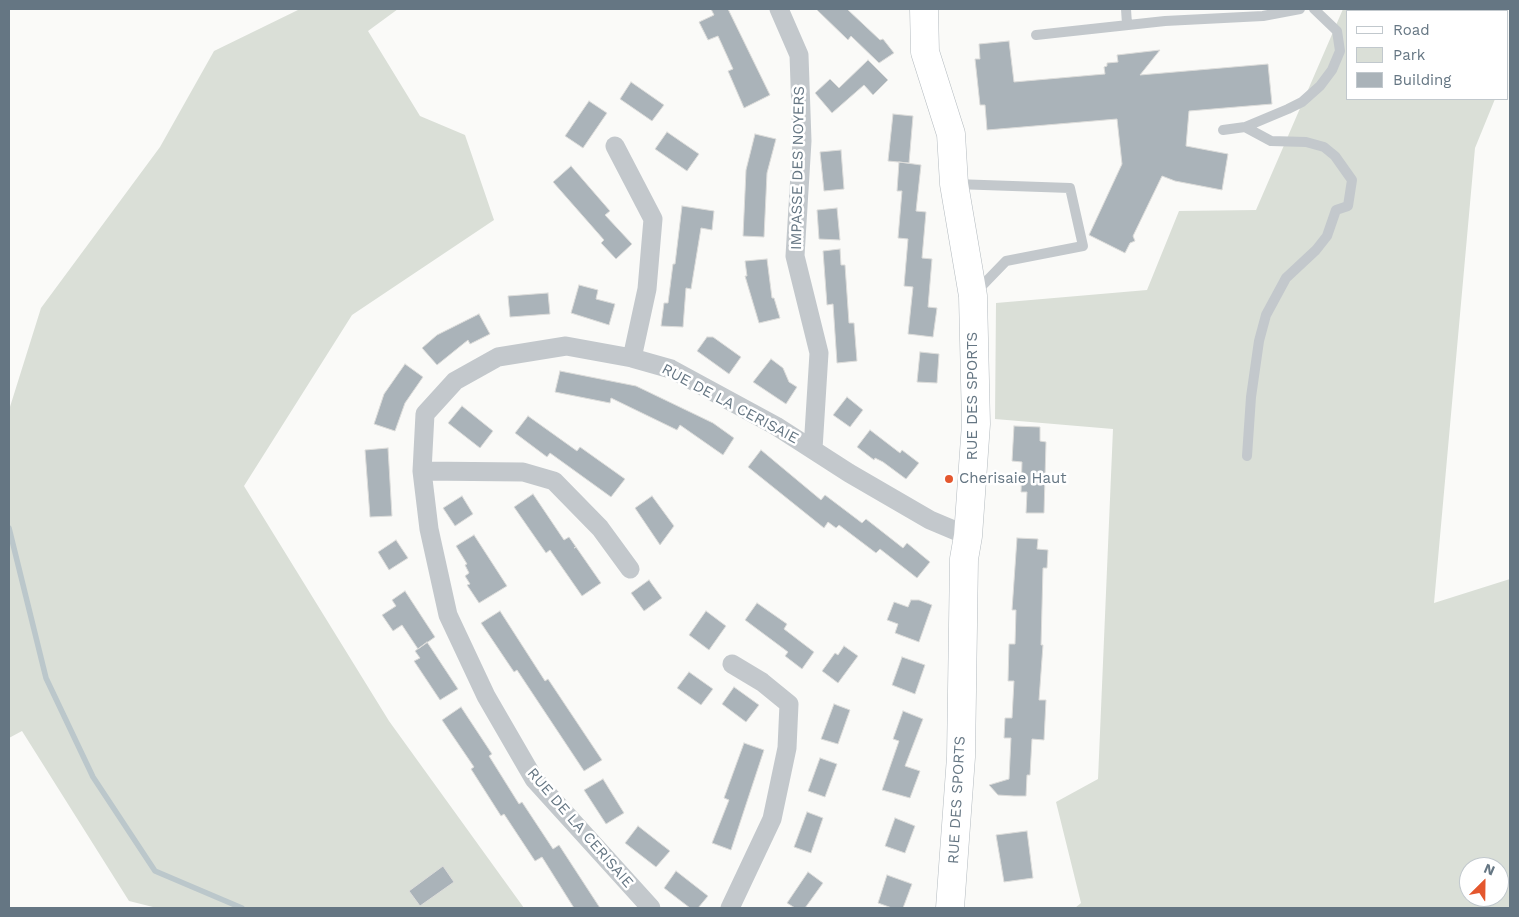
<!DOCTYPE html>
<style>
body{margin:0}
#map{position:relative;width:1519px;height:917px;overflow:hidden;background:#fafaf8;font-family:"Work Sans",sans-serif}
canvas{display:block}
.frame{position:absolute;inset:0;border:10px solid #657683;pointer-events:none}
.legend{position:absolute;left:1346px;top:10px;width:162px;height:90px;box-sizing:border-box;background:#fff;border:1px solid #c1c8cd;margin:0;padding:6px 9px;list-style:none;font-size:15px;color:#657683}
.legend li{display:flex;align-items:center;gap:10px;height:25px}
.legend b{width:25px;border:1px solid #c1c8cd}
.north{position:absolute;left:1459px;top:857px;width:50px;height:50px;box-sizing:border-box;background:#fff;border:1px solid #c1c8cd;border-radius:50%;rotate:23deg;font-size:14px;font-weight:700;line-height:20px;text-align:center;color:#657683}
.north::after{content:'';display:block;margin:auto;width:18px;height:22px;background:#e4572e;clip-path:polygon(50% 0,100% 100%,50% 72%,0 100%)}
</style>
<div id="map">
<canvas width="1519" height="917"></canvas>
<div class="frame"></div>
<ul class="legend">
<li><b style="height:6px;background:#fff"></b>Road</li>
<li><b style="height:14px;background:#dadfd7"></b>Park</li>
<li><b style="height:14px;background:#aab3b9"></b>Building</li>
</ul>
<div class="north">N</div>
</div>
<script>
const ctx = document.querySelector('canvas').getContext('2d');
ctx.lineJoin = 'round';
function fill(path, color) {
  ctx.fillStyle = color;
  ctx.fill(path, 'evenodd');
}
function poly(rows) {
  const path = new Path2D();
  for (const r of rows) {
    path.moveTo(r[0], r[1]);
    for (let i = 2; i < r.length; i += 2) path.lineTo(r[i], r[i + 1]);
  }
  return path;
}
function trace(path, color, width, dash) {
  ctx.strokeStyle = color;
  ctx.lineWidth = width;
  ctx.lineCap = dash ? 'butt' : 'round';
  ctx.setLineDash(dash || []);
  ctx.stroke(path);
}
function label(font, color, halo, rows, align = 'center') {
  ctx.font = font + ' "Work Sans",sans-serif';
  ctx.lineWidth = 5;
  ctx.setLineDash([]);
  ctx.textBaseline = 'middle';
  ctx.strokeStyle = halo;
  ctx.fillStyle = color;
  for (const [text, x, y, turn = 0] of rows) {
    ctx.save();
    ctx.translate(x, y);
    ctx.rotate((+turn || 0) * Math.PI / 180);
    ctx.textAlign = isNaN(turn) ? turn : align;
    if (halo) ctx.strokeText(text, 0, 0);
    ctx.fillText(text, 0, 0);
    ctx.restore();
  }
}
fill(poly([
 [300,9,398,9,368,31,420,116,465,135,494,220,352,315,244,486,389,721,524,908,157,908,129,901,22,731,9,738,9,410,41,308,160,147,214,51],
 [1343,9,1404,9,1415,11,1348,11,1348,99,1495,99,1475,148,1434,603,1510,579,1510,908,1075,908,1081,903,1056,802,1098,779,1113,429,995,419,996,303,1147,290,1179,211,1256,210],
 [1469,867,1499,867,1499,897,1469,897]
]), '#dadfd7');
trace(poly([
 [9,528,46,678,93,777,155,871,242,908]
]), '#bbc7cb', 5.5);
const building = poly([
 [711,9,728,9,770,95,744,108,728,71,733,69,718,36,708,40,699,22,714,15,711,9],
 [816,9,847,9,880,40,883,39,894,53,879,63,851,36,848,40,816,9],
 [1009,41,1014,82,1105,74,1104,67,1107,66,1107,63,1118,62,1117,55,1160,50,1140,75,1268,64,1272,104,1189,111,1186,146,1228,154,1222,190,1175,181,1162,176,1133,236,1135,241,1130,243,1125,253,1089,235,1122,164,1117,119,987,130,985,105,980,105,975,59,980,59,979,44,1009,41],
 [868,60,888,80,873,95,864,85,832,113,815,93,830,79,839,88,868,60],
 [631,82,664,105,652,121,620,99,631,82],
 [589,101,607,113,583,148,565,136,589,101],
 [893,114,913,116,909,163,888,161,893,114],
 [667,132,699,154,687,171,655,149,667,132],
 [755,134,776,139,767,173,764,237,743,236,746,170,755,134],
 [841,150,844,189,824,191,820,152,841,150],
 [899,162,921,165,916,211,926,212,922,258,932,259,928,307,937,308,933,337,908,334,913,287,904,286,908,239,898,238,902,191,897,191,899,162],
 [571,166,610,211,605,215,632,244,616,259,601,243,604,240,553,182,571,166],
 [682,206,714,211,712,230,701,228,691,289,686,288,683,327,661,326,664,303,668,303,673,264,675,264,682,206],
 [837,208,840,240,819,239,817,210,837,208],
 [840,249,841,265,845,265,849,323,854,323,857,361,837,363,833,304,827,305,823,251,840,249],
 [767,259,772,298,774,298,780,318,759,323,745,276,747,276,745,261,767,259],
 [579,285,598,290,596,299,615,304,609,325,571,313,579,285],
 [548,293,550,314,510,317,508,296,548,293],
 [479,314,490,334,470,344,468,340,437,365,422,348,437,335,479,314],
 [707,337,713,337,741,357,729,374,697,351,707,337],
 [920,352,939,354,937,383,917,382,920,352],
 [771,359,783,368,789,382,797,387,786,404,753,382,771,359],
 [405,364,423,377,405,403,395,431,374,424,384,394,405,364],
 [560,371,636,386,713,423,734,438,723,455,680,425,677,430,611,398,610,403,555,392,560,371],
 [847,397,863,410,850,427,833,415,847,397],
 [462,406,493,431,480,448,448,423,462,406],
 [528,416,577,451,580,447,625,479,611,497,550,453,547,457,515,433,528,416],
 [1014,426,1040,427,1040,441,1046,442,1044,513,1026,513,1027,492,1021,492,1022,462,1012,461,1014,426],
 [870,430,900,453,902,450,919,463,906,479,883,462,875,458,874,460,857,447,870,430],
 [388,448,392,516,370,517,365,450,388,448],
 [761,450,821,500,825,495,862,523,866,519,903,548,907,543,930,562,917,578,880,549,876,553,839,525,836,528,828,522,824,528,748,467,761,450],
 [533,494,564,540,569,537,576,547,574,548,576,547,601,583,582,596,550,550,546,553,514,507,533,494],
 [462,496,473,514,455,526,443,508,462,496],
 [652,496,674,526,660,545,635,508,652,496],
 [474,535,507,586,479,603,467,585,470,584,465,576,469,573,465,565,467,564,456,546,474,535],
 [1017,538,1038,539,1037,549,1048,550,1047,568,1043,568,1041,645,1043,645,1039,700,1046,700,1044,740,1032,739,1030,775,1027,775,1026,796,1014,796,998,795,989,785,1009,779,1011,738,1004,738,1005,718,1012,718,1014,681,1008,681,1009,644,1015,644,1016,610,1012,610,1017,538],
 [396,540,408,558,389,570,378,552,396,540],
 [649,580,662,598,644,611,631,593,649,580],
 [405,591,435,637,418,649,402,625,393,631,382,615,396,606,392,600,405,591],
 [911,600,919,600,932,605,919,642,895,633,898,624,887,620,894,602,908,607,911,600],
 [757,603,787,624,784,629,814,652,802,669,785,656,788,652,745,620,757,603],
 [500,611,545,681,548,679,602,760,584,771,517,670,514,672,481,623,500,611],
 [706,611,726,626,709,650,689,635,706,611],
 [427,642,458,689,440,700,414,661,420,658,415,651,427,642],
 [844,646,858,656,838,683,822,671,835,653,838,655,844,646],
 [902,657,925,665,915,694,892,685,902,657],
 [689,672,713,689,701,705,677,688,689,672],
 [734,687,759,705,746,722,722,704,734,687],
 [834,704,850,710,838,744,821,739,834,704],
 [461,707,492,754,489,756,519,804,522,802,553,849,559,845,600,908,574,908,542,857,535,861,504,814,501,816,471,769,474,767,442,720,461,707],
 [903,711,923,719,905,766,920,771,910,798,882,790,899,741,893,739,903,711],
 [744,743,764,750,731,850,712,843,729,800,724,798,744,743],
 [820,758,837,764,825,797,808,791,820,758],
 [603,779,624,813,606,824,584,790,603,779],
 [807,812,823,818,811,853,794,847,807,812],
 [895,818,915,826,905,853,885,846,895,818],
 [638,826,670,851,656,867,625,843,638,826],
 [1027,831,1033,878,1004,882,996,835,1027,831],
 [443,866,454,882,420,906,409,891,443,866],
 [676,871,708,896,698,908,690,908,664,888,676,871],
 [808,872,823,883,805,908,795,908,787,903,808,872],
 [887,875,912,884,903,908,892,908,878,903,887,875]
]);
fill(building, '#aab3b9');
trace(building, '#dcdcda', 1);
const secondary = poly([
 [924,9,925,52,951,134,954,184,973,296,976,424,968,536,964,559,961,757,950,908]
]);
trace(secondary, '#b3babf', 29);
trace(poly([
 [1126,9,1127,24],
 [1036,35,1165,21,1263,16,1300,9],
 [1245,127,1271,141,1306,142,1324,147,1335,156,1352,180,1348,206,1336,210,1327,236,1316,250,1286,278,1266,315,1259,341,1251,397,1247,456],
 [1223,130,1245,127,1288,109,1302,102,1320,86,1332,70,1340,51,1337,31,1314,9],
 [955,184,1070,188,1083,246,1006,261,976,292]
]), '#c3c8cc', 10);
trace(poly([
 [779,9,799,55,802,141,795,256,819,353,813,449],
 [615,146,653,219,647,289,632,358],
 [422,471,523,472,554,481,600,528,630,569],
 [651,908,534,779,486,696,448,615,429,529,422,471,425,414,455,381,498,357,566,346,632,358,671,369,776,426,849,473,930,520,968,536],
 [730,908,772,819,787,748,789,704,762,682,732,664]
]), '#c3c8cc', 19);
trace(secondary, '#fff', 28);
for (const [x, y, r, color] of [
 [949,479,5,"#e4572e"]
]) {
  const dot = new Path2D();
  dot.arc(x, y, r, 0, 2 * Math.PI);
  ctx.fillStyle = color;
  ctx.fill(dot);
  trace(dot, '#fff', 2);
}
label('15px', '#657683', '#fff', [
 ["IMPASSE DES NOYERS",798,168,-89],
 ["RUE DES SPORTS",973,396,-90],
 ["RUE DE LA CERISAIE",730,404,28],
 ["RUE DES SPORTS",957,800,-87],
 ["RUE DE LA CERISAIE",580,828,49]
]);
label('15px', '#657683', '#fff', [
 ["Cherisaie Haut",959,479]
], 'left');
</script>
